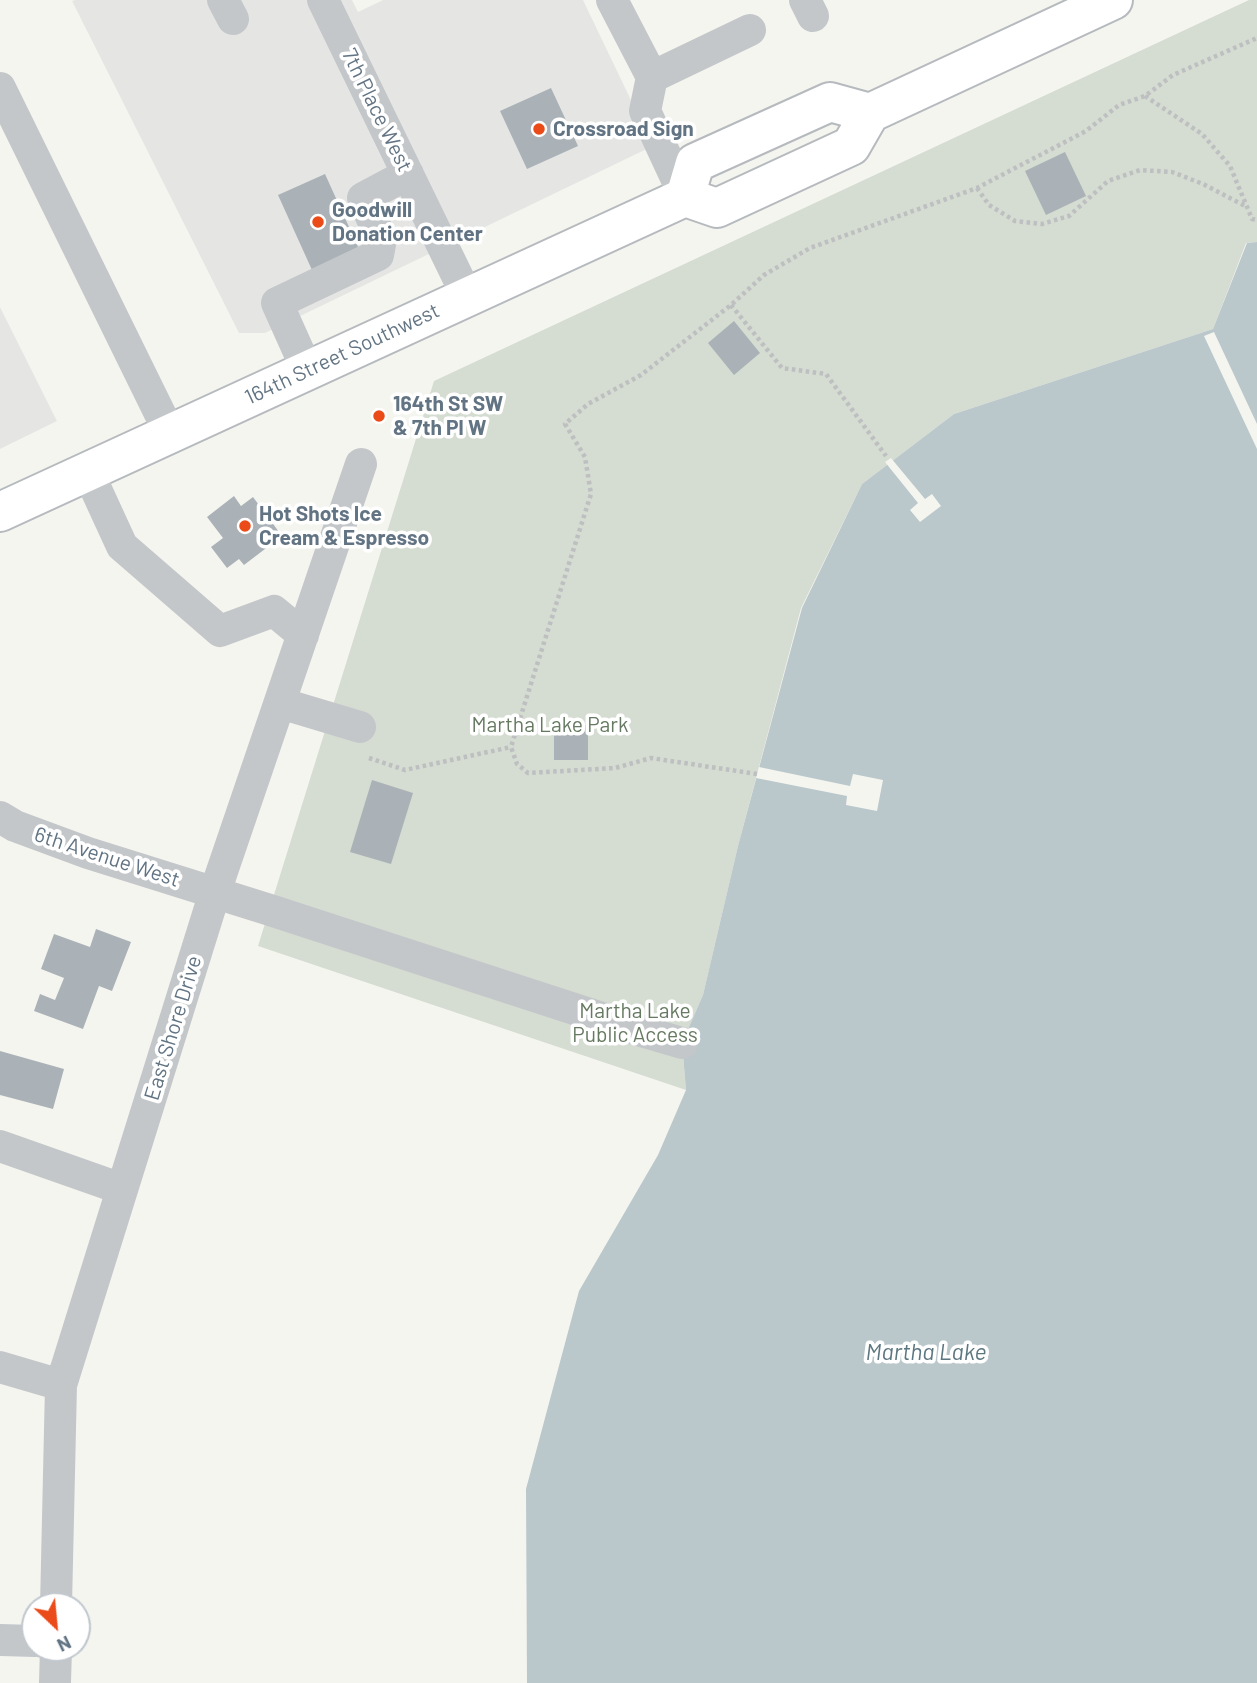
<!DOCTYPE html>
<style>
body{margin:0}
#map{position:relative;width:1257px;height:1683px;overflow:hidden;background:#f5f5f0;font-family:Barlow,sans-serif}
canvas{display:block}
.north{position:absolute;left:21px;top:1592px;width:70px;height:70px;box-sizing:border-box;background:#fff;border:2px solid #c0c7cd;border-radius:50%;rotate:154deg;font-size:19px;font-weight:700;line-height:28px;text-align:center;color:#627483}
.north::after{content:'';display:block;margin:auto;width:24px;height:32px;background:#eb4b19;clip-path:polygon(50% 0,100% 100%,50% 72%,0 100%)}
</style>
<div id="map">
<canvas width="1257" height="1683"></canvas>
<div class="north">N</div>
</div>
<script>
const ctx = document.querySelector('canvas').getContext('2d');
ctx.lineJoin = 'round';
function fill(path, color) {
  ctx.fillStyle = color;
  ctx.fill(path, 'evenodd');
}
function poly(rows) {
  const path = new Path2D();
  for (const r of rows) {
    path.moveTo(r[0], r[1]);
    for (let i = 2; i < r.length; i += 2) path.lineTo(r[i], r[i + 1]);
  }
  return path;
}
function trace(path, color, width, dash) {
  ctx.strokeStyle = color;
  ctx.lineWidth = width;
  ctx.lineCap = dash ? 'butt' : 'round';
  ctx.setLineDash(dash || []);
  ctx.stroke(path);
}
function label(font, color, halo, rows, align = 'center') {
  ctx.font = font + ' Barlow,sans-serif';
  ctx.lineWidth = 7;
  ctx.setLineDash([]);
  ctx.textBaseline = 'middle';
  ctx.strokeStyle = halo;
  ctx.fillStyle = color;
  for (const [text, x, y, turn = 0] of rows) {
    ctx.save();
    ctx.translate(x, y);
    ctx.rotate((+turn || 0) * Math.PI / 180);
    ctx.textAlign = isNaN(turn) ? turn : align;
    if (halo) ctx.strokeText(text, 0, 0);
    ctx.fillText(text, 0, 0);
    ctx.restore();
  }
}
fill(poly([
 [75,0,352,0,358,12,383,0,583,0,653,146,265,333,239,333,72,1],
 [0,307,57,421,0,449]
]), '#e5e6e4');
fill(poly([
 [1249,0,1257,0,1257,242,1246,243,1213,329,954,414,862,484,801,608,738,846,703,995,682,1043,686,1090,258,946,434,381]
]), '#d5dcd1');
fill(poly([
 [1257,242,1257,1683,527,1683,526,1489,579,1291,658,1155,686,1090,682,1043,703,995,738,846,802,608,862,484,954,414,1213,329,1247,243]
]), '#bac7cb');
fill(poly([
 [1214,332,1257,424,1257,449,1204,336],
 [891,458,925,499,932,494,941,506,920,522,910,510,918,503,885,462],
 [759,767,850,786,853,774,883,780,877,811,846,805,847,796,756,778]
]), '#f5f5f0');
fill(poly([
 [551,88,578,146,527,169,500,111],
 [1065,152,1086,196,1046,215,1025,171],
 [325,174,359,249,312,270,278,195],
 [734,321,760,353,734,375,708,343],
 [234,496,241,506,253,497,282,536,244,565,239,559,227,568,211,547,223,538,207,517],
 [554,725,588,725,588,760,554,760],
 [372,780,413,793,391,864,350,852],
 [96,929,131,942,112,991,99,986,83,1029,34,1011,40,994,55,1000,64,978,41,969,54,934,90,947],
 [0,1051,64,1069,53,1109,0,1095]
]), '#aab2b7');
const major = poly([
 [685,197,695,163,830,102,870,113],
 [0,512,685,197,717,208,851,146,870,113,1113,0]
]);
trace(major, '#b6babe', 42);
trace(poly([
 [1145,96,1202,134,1230,166,1252,219,1257,220],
 [977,188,989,205,1015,221,1042,224,1069,216,1108,181,1140,170,1172,172,1203,184,1247,207],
 [731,305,782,368,826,374,886,456],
 [369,758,405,770,511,747],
 [757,774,651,758,615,768,528,773,517,764,511,747,591,494,585,457,565,424,588,404,641,375,731,305,764,275,810,248,977,188,1086,131,1119,105,1145,96,1173,75,1257,38]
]), '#bdbfc1', 4.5, [3.5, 3.5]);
trace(poly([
 [223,0,233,19],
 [323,0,467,296],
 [612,0,652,77],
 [805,0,813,16],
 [0,88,170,434],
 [685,197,645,111,652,77,750,30],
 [307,370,277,303,378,255,381,239,363,198,408,174],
 [88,472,122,546,220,631,274,611,303,635],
 [280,703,360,727],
 [0,817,15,826,88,853,270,910,648,1033,682,1043],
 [0,1146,122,1189],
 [0,1367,61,1385],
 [56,1606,61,1385,215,892,361,464],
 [0,1640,35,1641],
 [55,1683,56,1648]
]), '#c4c7ca', 32);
trace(major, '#fff', 38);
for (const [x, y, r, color] of [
 [539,129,7,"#eb4b19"],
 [318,222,7,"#eb4b19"],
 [379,416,7,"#eb4b19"],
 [245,526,7,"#eb4b19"]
]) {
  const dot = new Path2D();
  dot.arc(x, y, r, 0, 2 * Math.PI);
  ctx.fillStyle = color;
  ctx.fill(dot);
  trace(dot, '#fff', 2.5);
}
label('21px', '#627483', '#fff', [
 ["7th Place West",377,110,64],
 ["164th Street Southwest",342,354,-25],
 ["6th Avenue West",107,857,18],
 ["East Shore Drive",173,1028,-73]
]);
label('bold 21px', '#627483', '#fff', [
 ["Crossroad Sign",553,129],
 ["Goodwill",332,210],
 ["Donation Center",332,234],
 ["164th St SW",393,404],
 ["& 7th Pl W",393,428],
 ["Hot Shots Ice",259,514],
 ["Cream & Espresso",259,538]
], 'left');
label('21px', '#667a61', '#fff', [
 ["Martha Lake Park",550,725],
 ["Martha Lake",635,1011],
 ["Public Access",635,1035]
]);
label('italic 23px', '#5d7780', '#fff', [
 ["Martha Lake",926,1352]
]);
</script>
